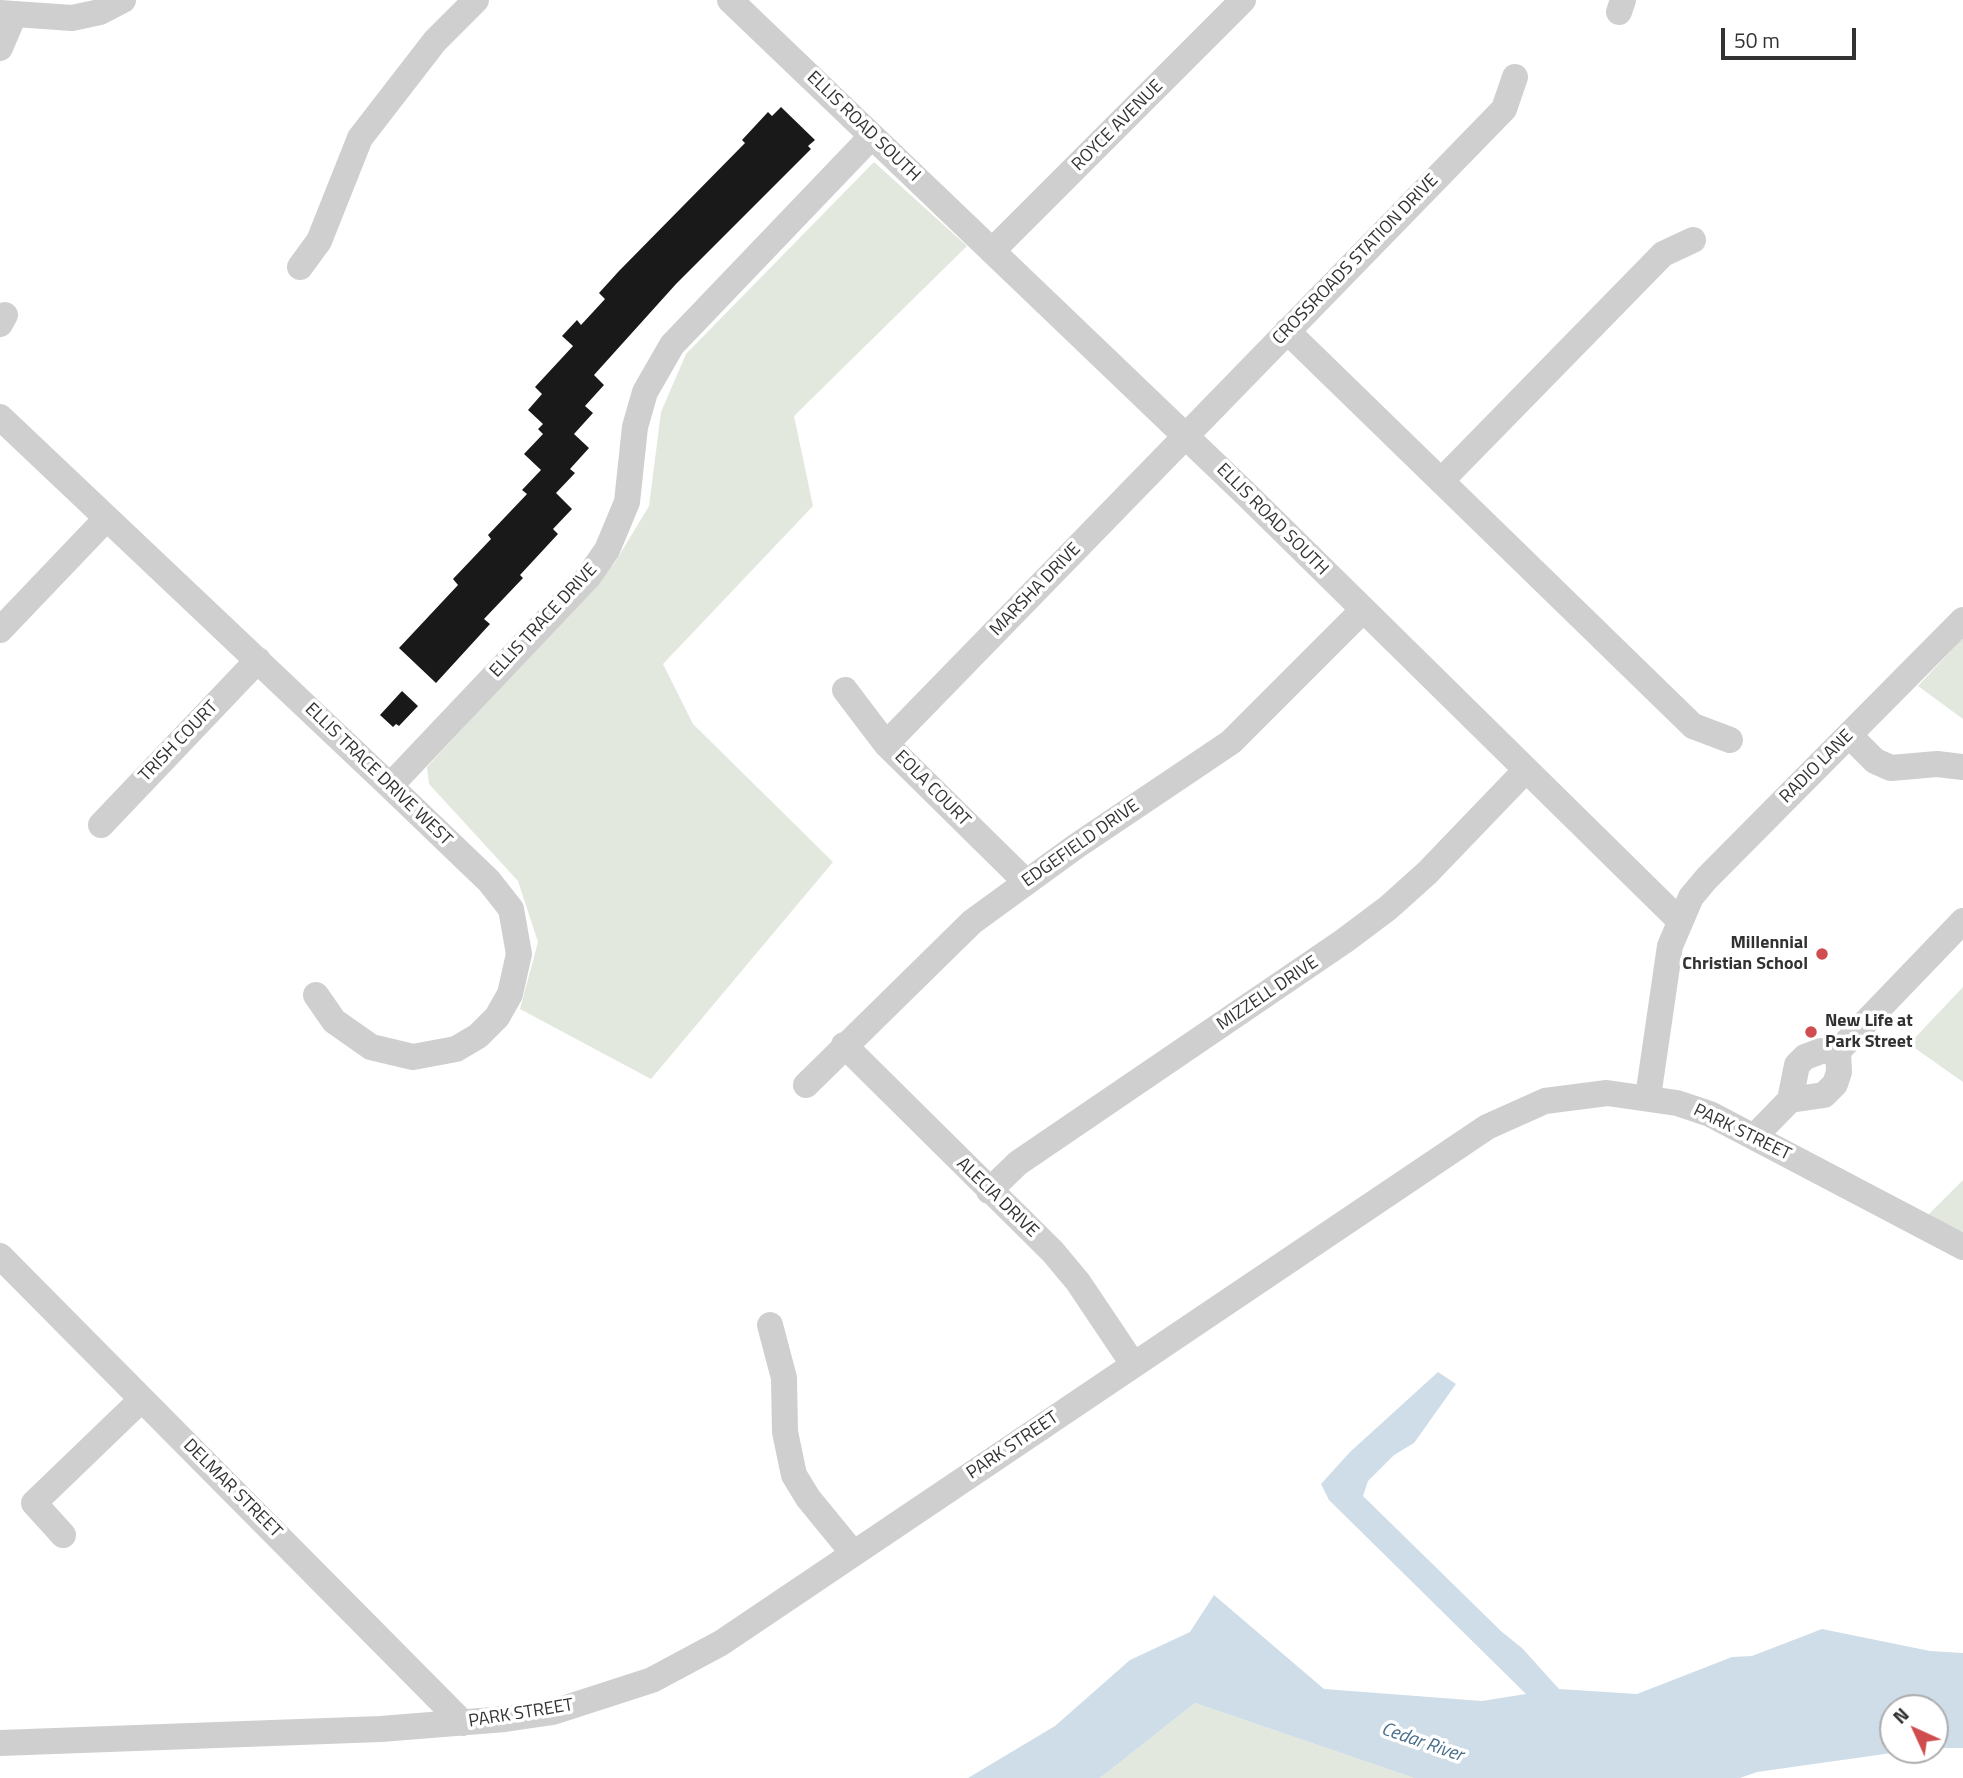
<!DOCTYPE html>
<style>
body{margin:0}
#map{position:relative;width:1963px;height:1778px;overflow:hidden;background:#fff;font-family:"Titillium Web",sans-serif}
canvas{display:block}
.north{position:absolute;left:1879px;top:1694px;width:70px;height:70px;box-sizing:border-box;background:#fff;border:2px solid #adadad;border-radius:50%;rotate:315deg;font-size:19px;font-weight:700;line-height:28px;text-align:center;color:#323232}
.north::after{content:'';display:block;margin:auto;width:24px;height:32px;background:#d04d4f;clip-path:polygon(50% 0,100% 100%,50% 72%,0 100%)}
.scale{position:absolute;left:1721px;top:28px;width:135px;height:32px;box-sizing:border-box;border:4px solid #323232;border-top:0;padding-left:9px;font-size:21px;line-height:24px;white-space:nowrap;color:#323232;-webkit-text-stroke:5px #fff;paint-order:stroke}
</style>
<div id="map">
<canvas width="1963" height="1778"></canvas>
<div class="north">N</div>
<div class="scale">50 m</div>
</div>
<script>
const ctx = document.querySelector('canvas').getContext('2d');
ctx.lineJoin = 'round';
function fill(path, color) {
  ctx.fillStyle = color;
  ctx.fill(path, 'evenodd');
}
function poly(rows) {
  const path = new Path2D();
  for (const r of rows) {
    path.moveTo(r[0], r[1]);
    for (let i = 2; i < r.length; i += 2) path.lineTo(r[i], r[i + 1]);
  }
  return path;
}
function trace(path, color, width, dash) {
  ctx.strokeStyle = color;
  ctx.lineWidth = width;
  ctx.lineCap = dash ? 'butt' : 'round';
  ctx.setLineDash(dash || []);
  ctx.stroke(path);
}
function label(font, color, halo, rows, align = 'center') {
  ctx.font = font + ' "Titillium Web",sans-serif';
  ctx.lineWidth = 7;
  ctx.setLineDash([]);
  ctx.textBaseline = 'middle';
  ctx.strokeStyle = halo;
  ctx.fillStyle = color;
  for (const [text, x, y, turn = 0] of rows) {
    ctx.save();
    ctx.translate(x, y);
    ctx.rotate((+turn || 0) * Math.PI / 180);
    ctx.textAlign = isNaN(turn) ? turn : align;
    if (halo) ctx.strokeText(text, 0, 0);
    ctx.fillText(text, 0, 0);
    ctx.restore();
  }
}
fill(poly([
 [874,162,967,246,794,416,813,506,663,664,693,724,833,862,651,1079,520,1009,538,942,518,881,429,784,427,767,614,564,649,506,661,412,686,354],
 [1963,638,1963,719,1918,686],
 [1963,987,1963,1082,1909,1044],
 [1963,1180,1963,1232,1926,1217],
 [1195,1703,1414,1778,1100,1778]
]), '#e2e8dd');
fill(poly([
 [1438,1372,1456,1384,1414,1443,1394,1455,1368,1481,1363,1496,1502,1632,1522,1648,1559,1689,1637,1694,1732,1657,1752,1656,1822,1629,1930,1651,1963,1653,1963,1748,1935,1748,1935,1708,1893,1708,1893,1750,1913,1750,1757,1772,1740,1778,1414,1778,1195,1703,1100,1778,968,1778,1055,1726,1130,1660,1190,1632,1214,1595,1324,1689,1482,1701,1526,1694,1329,1500,1321,1484,1350,1452]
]), '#cfdde8');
fill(poly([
 [781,107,815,140,808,146,811,149,676,284,594,375,604,385,585,406,593,413,574,434,589,448,570,469,575,473,556,493,572,509,553,529,558,534,520,575,523,578,484,619,490,624,436,683,399,648,458,585,453,579,491,539,488,535,527,494,522,490,541,470,524,454,543,434,538,429,543,424,528,410,542,394,535,387,573,346,562,336,577,320,581,325,605,299,599,293,619,271,745,143,742,140,768,112,772,116],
 [402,691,418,706,399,726,396,724,393,727,380,715]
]), '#191919');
trace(poly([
 [730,0,1246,494,1679,920],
 [1619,12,1623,0],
 [0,13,72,18,100,12,123,0],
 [0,48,14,15],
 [992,251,1243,0],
 [300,267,319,241,360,138,435,41,476,0],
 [0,324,5,315],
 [1287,331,1693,726,1730,740],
 [0,417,390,786,489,881,511,909,519,954,510,994,497,1017,478,1036,456,1049,413,1057,371,1047,334,1021,316,995],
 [1441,481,1663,254,1693,240],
 [0,630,106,519],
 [845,690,886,744,1026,882],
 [1849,735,1875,761,1891,768,1937,764,1963,767],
 [886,744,1504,109,1515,77],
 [390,786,589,576,607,550,627,502,635,427,645,392,672,345,872,136],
 [101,825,258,660],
 [844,1045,1053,1252,1078,1282,1133,1364],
 [806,1085,972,922,1075,847,1231,742,1363,610],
 [1648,1097,1670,946,1691,897,1707,878,1963,620],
 [1790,1100,1824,1095,1835,1084,1839,1072,1838,1051],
 [1754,1137,1790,1100,1797,1065,1805,1057,1821,1051,1838,1051,1963,921],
 [989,1191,1018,1163,1344,941,1388,908,1427,873,1526,770],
 [0,1256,463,1723],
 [770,1325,784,1378,785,1432,794,1475,808,1498,853,1553],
 [63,1535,34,1503,142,1399],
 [0,1743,381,1729,505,1719,553,1712,652,1680,721,1643,1487,1127,1545,1101,1607,1093,1677,1103,1710,1114,1963,1247]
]), '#cfcfcf', 26);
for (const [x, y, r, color] of [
 [1822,954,7,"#d04d4f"],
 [1811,1032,7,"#d04d4f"]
]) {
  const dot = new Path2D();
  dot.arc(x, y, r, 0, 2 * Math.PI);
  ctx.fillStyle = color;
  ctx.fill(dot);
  trace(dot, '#fff', 2.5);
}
label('18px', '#323232', '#fff', [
 ["ROYCE AVENUE",1118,126,-45],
 ["ELLIS ROAD SOUTH",863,127,44],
 ["CROSSROADS STATION DRIVE",1356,260,-46],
 ["ELLIS ROAD SOUTH",1272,520,45],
 ["MARSHA DRIVE",1036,590,-46],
 ["ELLIS TRACE DRIVE",544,621,-47],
 ["TRISH COURT",179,742,-46],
 ["RADIO LANE",1817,767,-45],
 ["ELLIS TRACE DRIVE WEST",378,775,44],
 ["EOLA COURT",932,789,45],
 ["EDGEFIELD DRIVE",1081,844,-35],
 ["MIZZELL DRIVE",1268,994,-34],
 ["PARK STREET",1742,1133,26],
 ["ALECIA DRIVE",997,1198,44],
 ["PARK STREET",1013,1446,-34],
 ["DELMAR STREET",232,1489,45],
 ["PARK STREET",521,1714,-9]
]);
label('bold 18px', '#323232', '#fff', [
 ["Millennial",1808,944],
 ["Christian School",1808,965],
 ["New Life at",1825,1022,"left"],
 ["Park Street",1825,1043,"left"]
], 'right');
label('italic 19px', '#496e8b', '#fff', [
 ["Cedar River",1422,1743,19]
]);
</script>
